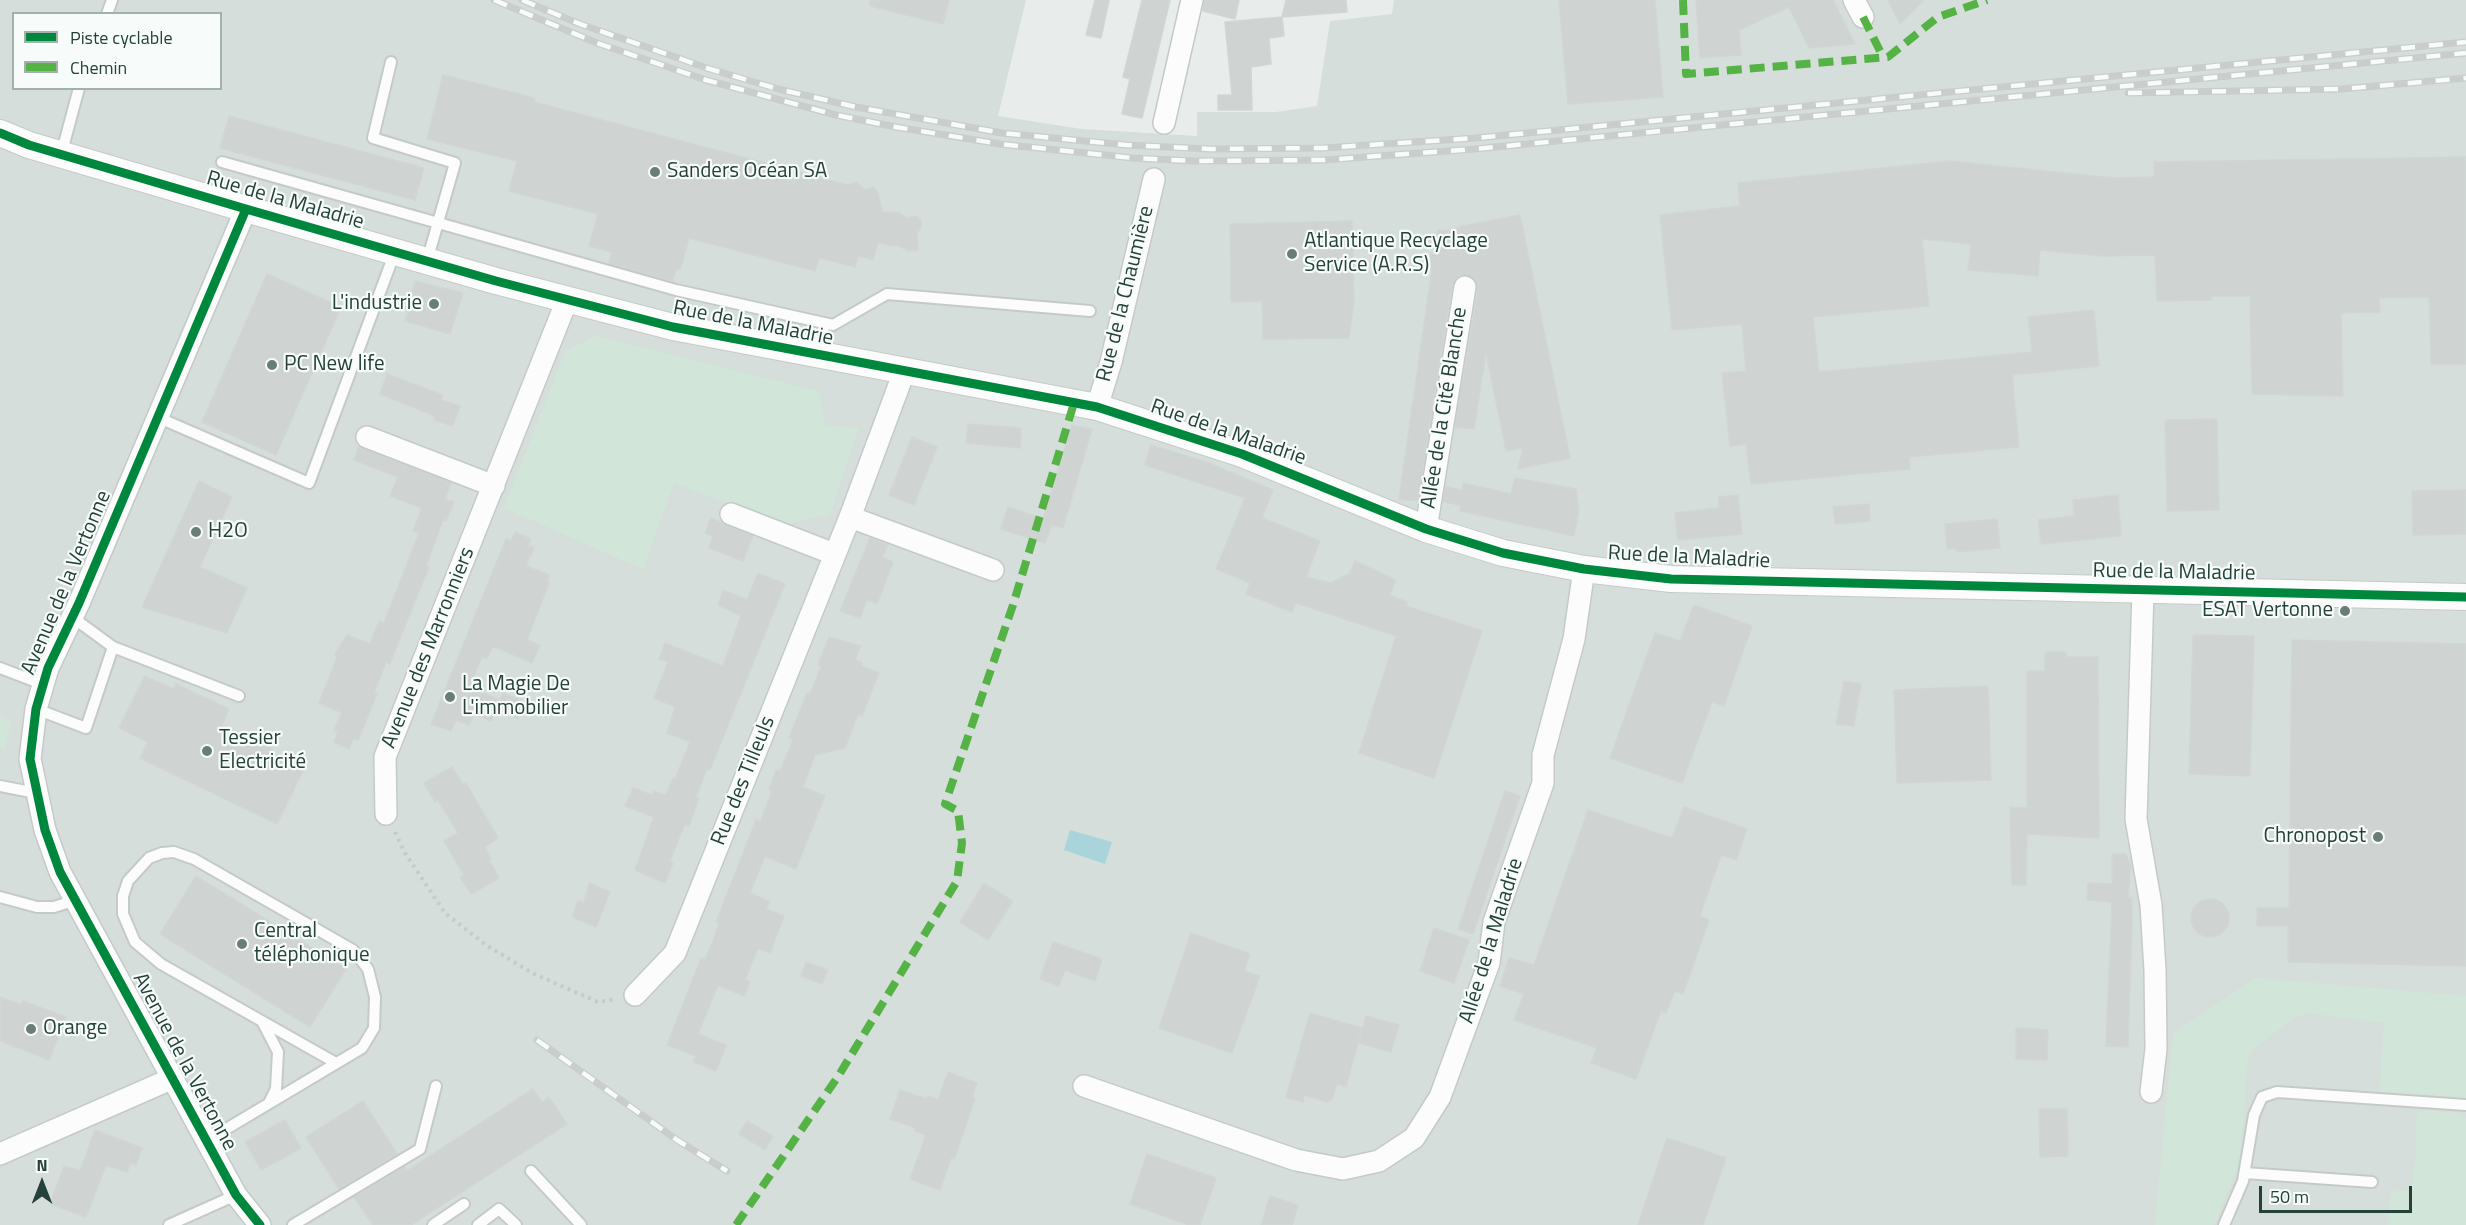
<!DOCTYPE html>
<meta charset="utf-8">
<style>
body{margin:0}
#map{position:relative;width:2466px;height:1225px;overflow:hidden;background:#e8edeb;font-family:"Titillium Web",sans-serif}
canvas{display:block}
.legend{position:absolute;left:12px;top:12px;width:210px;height:78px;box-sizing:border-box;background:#f7fbf9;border:2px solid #a3b1ad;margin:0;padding:8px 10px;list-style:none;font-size:18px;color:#24423a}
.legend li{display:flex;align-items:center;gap:12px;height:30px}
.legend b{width:30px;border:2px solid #a3b1ad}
.north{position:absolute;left:12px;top:1153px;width:60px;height:60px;-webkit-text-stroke:4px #f7fbf9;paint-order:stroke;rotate:0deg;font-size:16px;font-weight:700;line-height:24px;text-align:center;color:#24423a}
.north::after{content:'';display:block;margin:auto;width:21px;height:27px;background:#24423a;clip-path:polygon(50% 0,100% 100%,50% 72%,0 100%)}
.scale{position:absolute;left:2259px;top:1186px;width:153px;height:27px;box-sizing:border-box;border:3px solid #24423a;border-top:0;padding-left:8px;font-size:18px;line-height:21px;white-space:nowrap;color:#24423a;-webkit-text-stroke:4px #f7fbf9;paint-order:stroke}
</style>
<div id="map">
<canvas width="2466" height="1225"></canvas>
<ul class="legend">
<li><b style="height:8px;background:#00873e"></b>Piste cyclable</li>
<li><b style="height:8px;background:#55b346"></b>Chemin</li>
</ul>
<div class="north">N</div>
<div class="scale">50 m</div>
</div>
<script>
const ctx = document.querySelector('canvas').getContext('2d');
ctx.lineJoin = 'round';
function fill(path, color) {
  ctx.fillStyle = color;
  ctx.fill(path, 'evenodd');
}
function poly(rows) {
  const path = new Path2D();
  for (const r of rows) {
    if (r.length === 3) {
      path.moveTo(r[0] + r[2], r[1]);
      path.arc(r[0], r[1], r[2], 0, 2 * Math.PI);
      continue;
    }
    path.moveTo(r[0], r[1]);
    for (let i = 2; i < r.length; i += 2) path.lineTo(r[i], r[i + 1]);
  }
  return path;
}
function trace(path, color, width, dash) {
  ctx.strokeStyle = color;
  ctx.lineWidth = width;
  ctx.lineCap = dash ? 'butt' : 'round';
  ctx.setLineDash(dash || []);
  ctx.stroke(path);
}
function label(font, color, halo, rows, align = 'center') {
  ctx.font = font + ' "Titillium Web",sans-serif';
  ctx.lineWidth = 4.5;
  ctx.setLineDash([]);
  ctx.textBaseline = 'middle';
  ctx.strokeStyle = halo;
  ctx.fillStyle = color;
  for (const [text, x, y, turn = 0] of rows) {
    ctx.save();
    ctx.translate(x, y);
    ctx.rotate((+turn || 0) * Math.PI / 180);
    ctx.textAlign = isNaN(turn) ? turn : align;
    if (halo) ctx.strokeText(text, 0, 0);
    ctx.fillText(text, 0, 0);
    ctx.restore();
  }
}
fill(poly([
 [0,0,1026,0,998,116,1082,129,1197,136,1197,112,1276,112,1317,106,1330,21,1392,14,1394,0,2466,0,2466,1225,0,1225],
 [14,14,220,14,220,88,14,88]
]), '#d6dedb');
fill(poly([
 [596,336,819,391,825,425,859,428,830,514,784,525,674,483,643,569,504,508,566,350],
 [0,715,11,721,5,749,0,747],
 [2255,978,2466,996,2466,1098,2380,1092,2384,1023,2307,1013,2293,1018,2253,1049,2248,1057,2240,1162,2214,1225,2155,1225,2173,1034],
 [2424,1110,2457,1113,2466,1118,2466,1225,2388,1225,2391,1193,2394,1191,2411,1191,2416,1158,2416,1120,2418,1113]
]), '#d1e6d8');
fill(poly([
 [1070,830,1112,842,1105,864,1064,850]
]), '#a9d4db');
const building = poly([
 [870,0,949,0,943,24,870,6,870,0],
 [1095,0,1109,0,1101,38,1086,35,1095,0],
 [1142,0,1170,0,1142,118,1122,114,1130,79,1123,77,1142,0],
 [1204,0,1239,0,1235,19,1203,11,1204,0],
 [1286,0,1346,0,1347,12,1282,17,1286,0],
 [1559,0,1655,0,1663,97,1568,104,1559,0],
 [1696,0,1833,0,1855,44,1809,48,1789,7,1739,30,1741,55,1700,58,1696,0],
 [1888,0,1924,0,1900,24,1888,0],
 [1282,17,1284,36,1269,38,1271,64,1251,67,1252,110,1218,110,1218,95,1232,95,1225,22,1282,17],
 [443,75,535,98,534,102,848,185,856,182,865,190,874,187,878,193,882,212,900,213,907,218,917,216,921,220,921,228,917,233,918,250,908,251,898,245,892,246,878,242,873,260,858,256,855,267,819,258,815,271,689,238,680,270,676,269,673,281,609,263,612,252,589,246,598,214,509,191,517,161,427,139,443,75],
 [229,116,424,168,415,200,220,148,229,116],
 [2466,157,2466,364,2431,364,2429,297,2379,298,2380,312,2341,313,2343,396,2252,394,2250,296,2212,296,2212,300,2157,301,2155,255,2103,256,2040,250,2038,276,1968,270,1971,244,1922,239,1929,306,1813,317,1819,372,2032,352,2028,317,2094,310,2099,366,2012,375,2019,447,1909,457,1910,469,1751,484,1746,444,1730,446,1722,373,1746,371,1742,324,1672,330,1660,215,1740,206,1738,183,1950,161,2113,178,2154,177,2154,162,2466,157],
 [1520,215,1570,458,1518,469,1523,448,1506,451,1486,352,1474,429,1455,427,1478,289,1473,278,1461,275,1456,279,1452,285,1418,501,1399,499,1432,269,1429,269,1431,253,1435,253,1438,230,1451,231,1462,226,1520,215],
 [1352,221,1354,301,1349,338,1263,339,1262,301,1231,302,1230,224,1352,221],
 [267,274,341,307,276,455,202,422,267,274],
 [415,281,463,293,450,334,405,321,415,281],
 [387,374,443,395,441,400,460,406,453,426,434,420,435,416,380,394,387,374],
 [2217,419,2219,510,2167,511,2165,420,2217,419],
 [968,424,1021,428,1020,448,966,443,968,424],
 [1072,425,1092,429,1063,528,1052,525,1045,543,1001,529,1008,507,1043,519,1072,425],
 [912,437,937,447,914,505,889,495,912,437],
 [1151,445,1209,463,1273,490,1262,518,1320,541,1306,577,1331,583,1349,574,1355,561,1396,580,1390,595,1407,602,1406,606,1482,631,1434,778,1359,753,1396,636,1296,603,1292,612,1246,594,1250,583,1216,569,1245,498,1145,465,1151,445],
 [359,446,451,483,445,499,454,502,446,521,443,520,426,566,429,567,405,626,390,664,386,662,374,693,377,694,358,740,353,738,349,749,334,742,338,732,334,730,342,713,319,703,337,658,335,654,347,635,370,644,379,621,384,623,419,533,413,531,422,508,390,496,398,477,354,460,359,446],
 [1515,478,1576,489,1579,509,1574,536,1460,511,1461,505,1443,502,1446,487,1462,490,1463,483,1511,494,1515,478],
 [199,481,232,497,200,567,247,588,227,633,142,607,199,481],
 [2466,490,2466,534,2413,535,2412,491,2466,490],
 [1738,495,1742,534,1678,540,1675,513,1719,508,1718,497,1738,495],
 [2118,495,2121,536,2041,544,2038,520,2074,516,2073,500,2118,495],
 [1869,504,1870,521,1835,524,1833,507,1869,504],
 [711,518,753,536,743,561,709,548,713,536,705,533,711,518],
 [1997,519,2000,548,1957,552,1956,548,1947,549,1945,524,1997,519],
 [515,532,531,539,528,546,534,548,526,566,550,575,547,582,549,583,527,640,540,645,532,663,493,646,487,659,482,657,469,687,500,700,491,721,474,714,469,725,456,720,451,731,431,724,506,539,511,541,515,532],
 [870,538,888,545,882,557,893,562,877,604,867,600,860,618,840,611,870,538],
 [758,573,785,584,710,770,707,769,696,797,699,798,689,826,685,824,681,833,670,861,673,863,665,883,635,870,654,817,625,806,633,788,652,795,654,791,666,795,673,778,675,779,690,742,667,733,675,707,654,698,668,662,659,659,665,643,723,666,741,616,718,605,723,590,747,600,758,573],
 [1694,605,1752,626,1724,706,1712,702,1682,783,1610,758,1655,633,1680,641,1694,605],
 [2193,635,2254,636,2250,776,2189,774,2193,635],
 [829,637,861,646,855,660,862,663,861,666,879,673,862,716,858,714,845,748,815,755,803,787,825,796,796,869,765,856,750,893,770,902,766,909,784,916,770,953,758,948,745,980,750,982,744,996,718,985,698,1034,726,1045,716,1071,693,1062,696,1056,667,1045,701,958,705,960,714,938,719,924,716,922,756,820,760,822,772,791,769,790,776,770,780,771,793,740,789,738,807,693,810,694,821,667,818,665,829,637],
 [2292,640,2466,644,2466,966,2288,962,2288,926,2257,926,2257,908,2289,908,2292,640],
 [2045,652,2066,652,2066,657,2098,657,2099,838,2027,834,2026,885,2012,885,2010,807,2027,808,2027,671,2045,671,2045,652],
 [145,676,173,689,176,684,229,709,222,725,273,749,270,753,304,769,277,824,140,758,148,742,119,728,145,676],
 [1844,681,1861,684,1854,726,1836,724,1844,681],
 [1988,686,1991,780,1897,783,1894,690,1988,686],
 [503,693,525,702,518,719,496,710,503,693],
 [452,767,463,785,466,783,498,838,485,847,491,859,489,860,499,878,471,894,460,877,464,875,444,841,458,833,438,800,435,802,424,783,452,767],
 [1505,791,1520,796,1473,934,1458,929,1505,791],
 [1684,807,1747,829,1736,860,1721,855,1700,916,1709,920,1683,994,1675,991,1666,1013,1661,1011,1636,1079,1591,1063,1597,1048,1514,1020,1524,994,1500,986,1509,958,1534,965,1588,810,1672,838,1684,807],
 [2112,854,2126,854,2131,866,2128,898,2132,898,2132,923,2128,1047,2106,1046,2112,902,2087,900,2088,883,2112,884,2112,854],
 [196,876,346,969,310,1027,160,934,196,876],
 [589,883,610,892,596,927,572,917,578,901,584,903,589,883],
 [984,883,1013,901,988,940,960,922,984,883],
 [2210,918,19],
 [1434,928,1469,940,1454,983,1420,971,1434,928],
 [1191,933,1250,954,1244,971,1260,976,1232,1053,1159,1028,1191,933],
 [1053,942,1102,959,1095,981,1065,970,1059,986,1040,979,1053,942],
 [806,962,828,970,822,984,801,976,806,962],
 [0,997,21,1005,23,1001,66,1017,49,1060,0,1041,0,997],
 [1310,1013,1362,1028,1346,1087,1337,1084,1332,1099,1327,1102,1304,1095,1303,1102,1286,1097,1310,1013],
 [1366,1016,1399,1025,1391,1052,1359,1043,1366,1016],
 [2016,1028,2048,1030,2047,1060,2016,1059,2016,1028],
 [948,1072,977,1083,972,1097,975,1098,964,1131,954,1159,951,1158,940,1190,910,1179,926,1135,915,1131,916,1128,890,1119,900,1090,927,1099,928,1096,938,1100,948,1072],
 [533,1089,542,1102,549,1097,567,1124,411,1225,373,1225,354,1197,405,1167,407,1171,533,1089],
 [363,1101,397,1154,339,1189,306,1137,363,1101],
 [2039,1109,2067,1109,2068,1156,2040,1157,2039,1109],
 [285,1120,301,1148,261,1170,245,1142,285,1120],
 [747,1121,773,1136,765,1150,739,1134,747,1121],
 [95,1130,142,1148,136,1165,131,1162,127,1172,106,1165,86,1217,50,1204,64,1166,80,1171,95,1130],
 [1667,1138,1726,1158,1703,1225,1638,1225,1667,1138],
 [1147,1154,1216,1178,1200,1225,1189,1225,1130,1204,1147,1154],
 [1270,1196,1298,1205,1292,1225,1261,1225,1270,1196]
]);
fill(building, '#cfd4d2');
trace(building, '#d1d6d4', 1.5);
const service = poly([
 [107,14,112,0],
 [391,62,373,138,455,163,427,261],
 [61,155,79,88],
 [222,162,676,290,833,325,887,294,1090,311],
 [816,355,825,323],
 [157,417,309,483,395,252],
 [113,647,239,696],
 [0,668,42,684],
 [36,709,86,728,113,647,72,617],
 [0,786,36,793],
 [0,897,37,907,54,907,76,900],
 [263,1023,278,1052,276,1089,269,1103],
 [206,1141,362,1048,374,1028,375,997,368,969,353,950,194,859,174,852,162,853,149,858,128,881,123,896,123,914,135,942,161,964,336,1063],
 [531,1171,581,1225],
 [2245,1173,2372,1182],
 [169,1225,236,1195],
 [293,1225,420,1149,436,1086],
 [433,1225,464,1204],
 [478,1225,499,1209,516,1225],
 [2224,1225,2243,1181,2254,1115,2262,1097,2277,1092,2466,1105]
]);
const minor = poly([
 [1854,0,1863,17],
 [1164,123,1192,0],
 [246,209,79,603,48,668,36,709,30,759,45,830,60,872,236,1195,260,1225],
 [1097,407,1111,362,1154,179],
 [367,437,494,486],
 [731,514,834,554],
 [850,517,993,570],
 [1426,529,1465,287],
 [2143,591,2136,819,2151,905,2155,970,2156,1049,2151,1092],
 [386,814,385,757,567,300],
 [635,995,675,953,850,517,904,372],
 [1084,1086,1296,1160,1343,1169,1379,1161,1414,1138,1440,1097,1489,963,1494,922,1543,783,1543,755,1574,639,1584,569],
 [0,1154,171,1079]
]);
const tertiary = poly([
 [0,133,29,145,246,209,496,281,673,327,1097,407,1242,454,1426,529,1503,553,1584,569,1671,579,2466,597]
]);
trace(service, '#c5cac8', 14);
trace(minor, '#c5cac8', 24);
trace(tertiary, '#c5cac8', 28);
trace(poly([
 [395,832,405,853,445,913,486,945,532,973,598,1002,617,999]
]), '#c3ccca', 4, [3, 4.5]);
trace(service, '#fcfcfc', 10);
trace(minor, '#fcfcfc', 21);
trace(tertiary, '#fcfcfc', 26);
const rail = poly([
 [494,0,597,43,706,80,836,115,896,127,1000,144,1133,158,1193,161,1324,160,1475,149,2466,53],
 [522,0,580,24,710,69,778,89,856,107,1002,133,1126,145,1210,149,1323,148,1476,138,2466,42],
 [2128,93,2342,89,2466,78],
 [537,1040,677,1140,727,1171]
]);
trace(rail, '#c9cdcc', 7);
trace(rail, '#f7fbf9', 4.5, [14]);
trace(poly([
 [1683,0,1686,74,1888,57,1938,17,1987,0],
 [1863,17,1883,57],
 [736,1225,839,1075,957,881,962,843,958,811,945,804,1013,605,1074,403]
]), '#55b346', 8, [15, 8]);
trace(poly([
 [0,133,29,145,246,209,496,281,673,327,1097,407,1242,454,1426,529,1503,553,1584,569,1671,579,2466,597],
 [246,209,79,603,48,668,36,709,30,759,45,830,60,872,236,1195,260,1225]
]), '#00873e', 9);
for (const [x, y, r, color] of [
 [655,172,6,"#697e78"],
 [1292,254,6,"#697e78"],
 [434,304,6,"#697e78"],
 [272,365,6,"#697e78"],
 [196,532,6,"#697e78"],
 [2345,611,6,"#697e78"],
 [450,697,6,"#697e78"],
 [207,751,6,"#697e78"],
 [2378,837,6,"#697e78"],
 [242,944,6,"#697e78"],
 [31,1029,6,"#697e78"]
]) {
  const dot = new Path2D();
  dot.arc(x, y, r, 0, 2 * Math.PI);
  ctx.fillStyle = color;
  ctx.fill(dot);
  trace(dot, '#f7fbf9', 2);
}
label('21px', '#24423a', '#f7fbf9', [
 ["Sanders Océan SA",667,172],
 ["Atlantique Recyclage",1304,242],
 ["Service (A.R.S)",1304,266],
 ["L'industrie",422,304,"right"],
 ["PC New life",284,365],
 ["H2O",208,532],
 ["ESAT Vertonne",2333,611,"right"],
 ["La Magie De",462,685],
 ["L'immobilier",462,709],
 ["Tessier",219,739],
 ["Electricité",219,763],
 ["Chronopost",2366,837,"right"],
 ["Central",254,932],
 ["téléphonique",254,956],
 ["Orange",43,1029]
], 'left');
label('21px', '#24423a', '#f7fbf9', [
 ["Rue de la Maladrie",285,201,16],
 ["Rue de la Chaumière",1126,294,-76],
 ["Rue de la Maladrie",753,324,11],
 ["Allée de la Cité Blanche",1445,408,-81],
 ["Rue de la Maladrie",1228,433,19],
 ["Rue de la Maladrie",1689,558,3],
 ["Rue de la Maladrie",2174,573,1],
 ["Avenue de la Vertonne",67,583,-67],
 ["Avenue des Marronniers",429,648,-68],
 ["Rue des Tilleuls",744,781,-68],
 ["Allée de la Maladrie",1492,941,-73],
 ["Avenue de la Vertonne",184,1062,62]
]);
</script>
